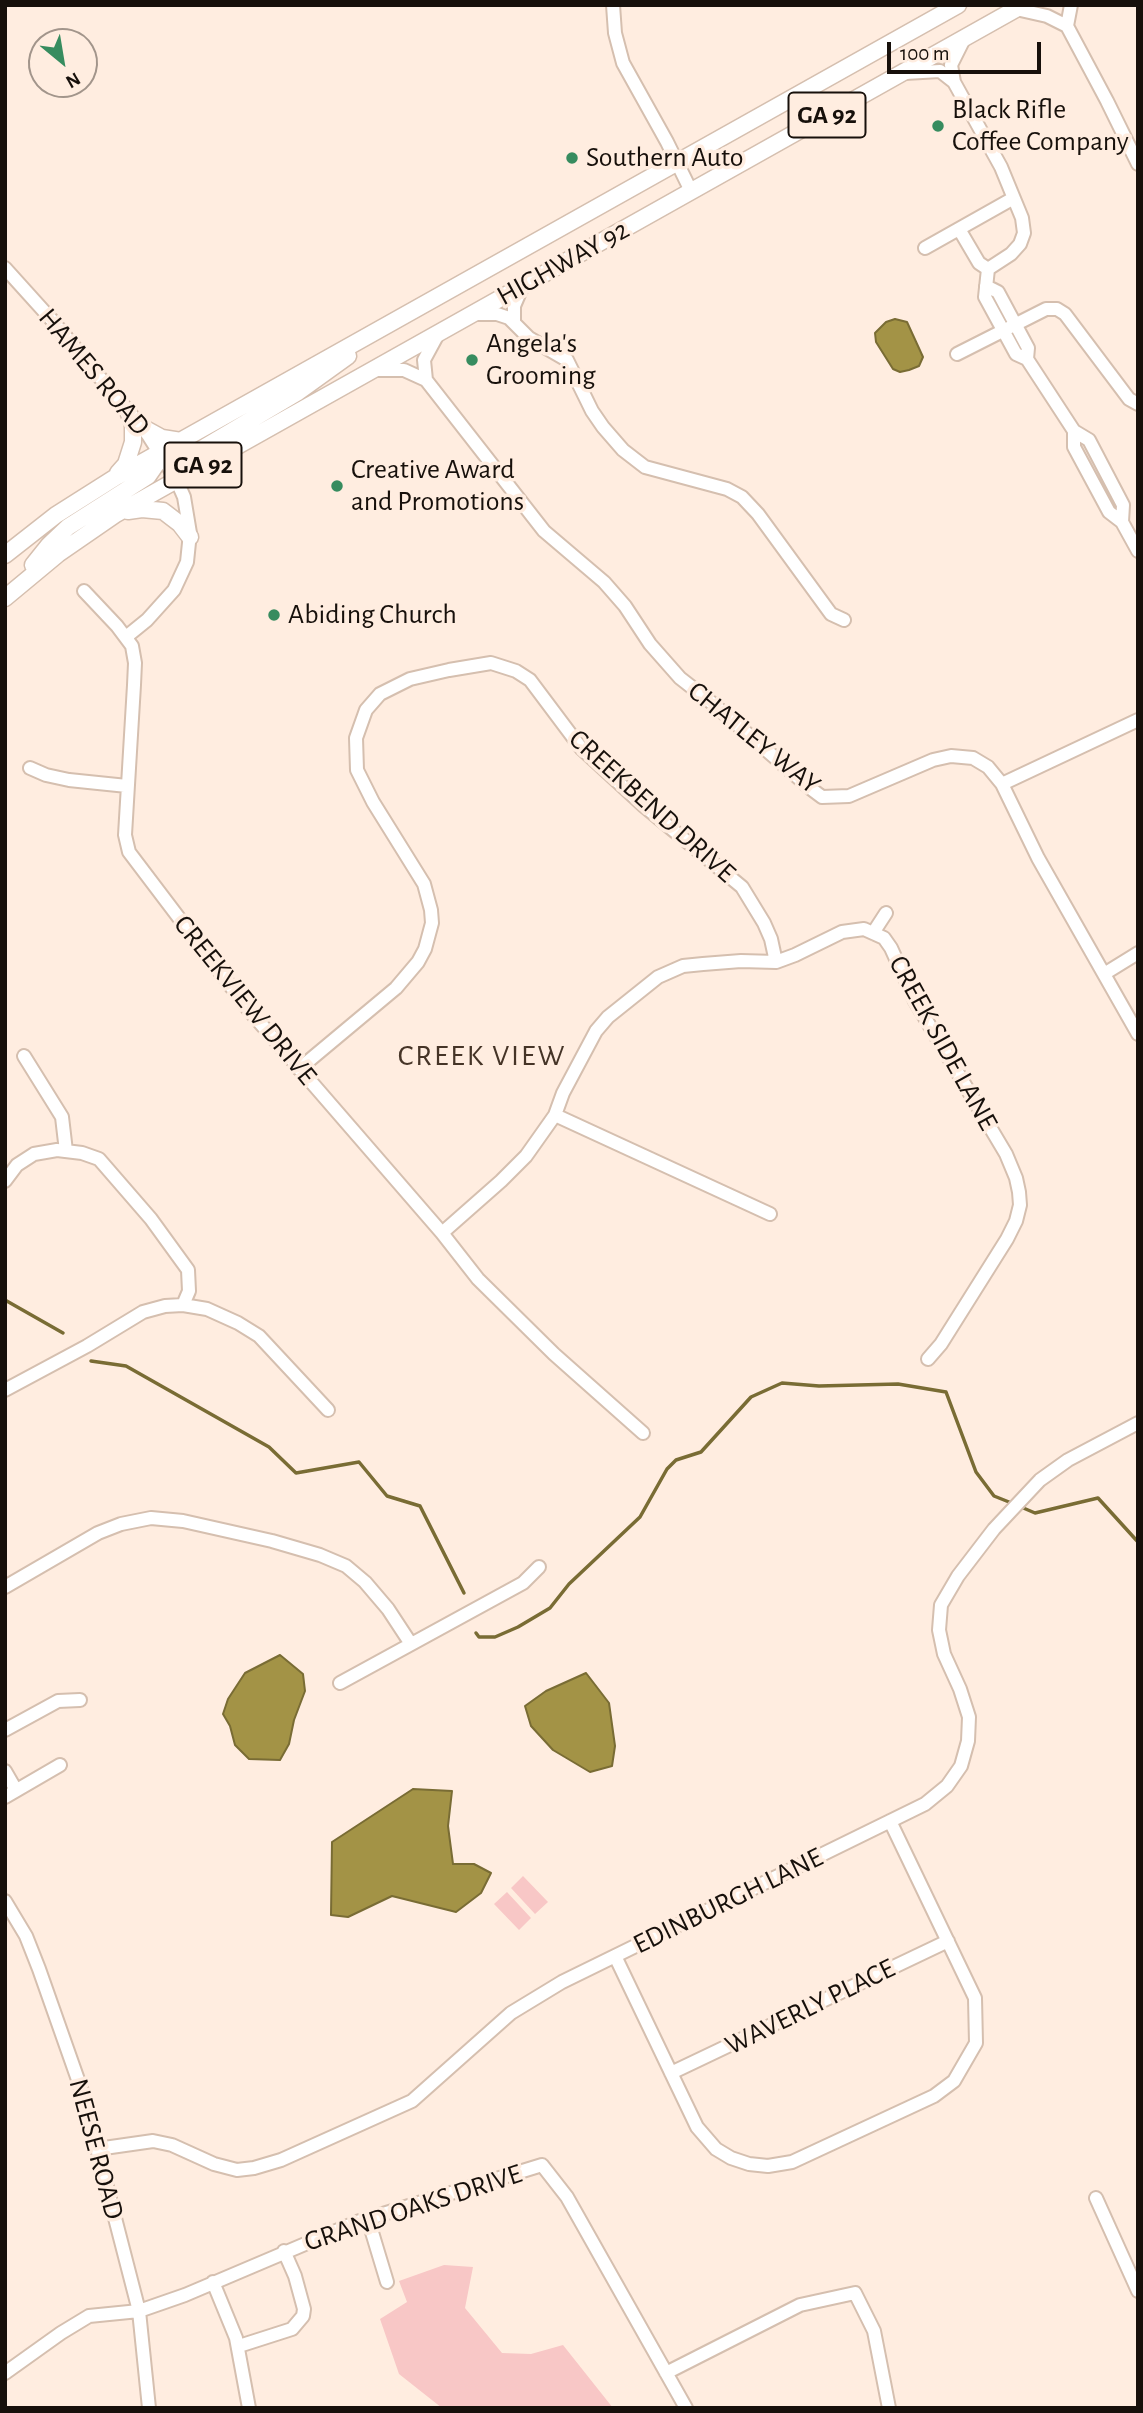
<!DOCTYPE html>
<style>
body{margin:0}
#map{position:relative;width:1143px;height:2413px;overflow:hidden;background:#ffede0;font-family:"Alegreya Sans",sans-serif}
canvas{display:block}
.frame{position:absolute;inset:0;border:7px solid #17100b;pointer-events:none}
.north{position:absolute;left:28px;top:28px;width:70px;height:70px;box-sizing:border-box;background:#ffede0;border:2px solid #a2958b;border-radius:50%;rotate:150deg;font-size:19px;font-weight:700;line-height:28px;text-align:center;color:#17100b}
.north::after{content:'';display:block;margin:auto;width:24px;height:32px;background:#378c5f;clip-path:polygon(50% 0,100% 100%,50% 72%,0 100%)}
.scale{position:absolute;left:887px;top:42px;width:154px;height:32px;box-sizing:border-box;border:4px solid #17100b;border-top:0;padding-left:9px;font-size:21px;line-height:24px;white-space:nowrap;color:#17100b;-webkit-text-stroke:5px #ffede0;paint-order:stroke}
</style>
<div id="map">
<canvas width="1143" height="2413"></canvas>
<div class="frame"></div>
<div class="north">N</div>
<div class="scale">100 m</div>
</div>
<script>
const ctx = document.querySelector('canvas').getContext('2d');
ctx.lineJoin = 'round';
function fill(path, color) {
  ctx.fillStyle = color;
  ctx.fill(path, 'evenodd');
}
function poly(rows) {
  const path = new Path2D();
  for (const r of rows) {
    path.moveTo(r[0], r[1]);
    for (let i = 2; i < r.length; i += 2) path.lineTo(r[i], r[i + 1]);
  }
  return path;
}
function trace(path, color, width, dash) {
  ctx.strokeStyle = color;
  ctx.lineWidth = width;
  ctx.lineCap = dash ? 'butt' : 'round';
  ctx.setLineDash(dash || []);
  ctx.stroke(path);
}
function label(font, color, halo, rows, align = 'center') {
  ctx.font = font + ' "Alegreya Sans",sans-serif';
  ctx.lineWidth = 7;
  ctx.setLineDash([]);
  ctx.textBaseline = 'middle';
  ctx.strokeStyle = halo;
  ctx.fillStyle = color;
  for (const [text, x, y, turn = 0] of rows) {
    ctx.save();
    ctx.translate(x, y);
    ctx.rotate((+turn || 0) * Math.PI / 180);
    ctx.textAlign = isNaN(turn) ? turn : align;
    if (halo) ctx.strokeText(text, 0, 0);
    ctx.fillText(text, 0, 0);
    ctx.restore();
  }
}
fill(poly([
 [523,1876,548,1902,535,1914,511,1888],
 [507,1892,531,1918,519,1930,494,1904],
 [444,2265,473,2267,465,2308,502,2353,531,2354,563,2345,613,2408,442,2408,399,2374,380,2319,407,2302,399,2281]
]), '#f8c7c6');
const water = poly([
 [895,319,907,322,923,357,919,366,909,370,900,372,893,369,876,342,875,333,886,322,895,319],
 [280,1655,303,1674,305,1691,294,1720,289,1744,280,1760,249,1759,235,1745,230,1726,223,1714,228,1699,245,1673,280,1655],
 [586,1673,609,1703,615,1746,612,1766,590,1772,553,1750,531,1726,525,1706,546,1691,586,1673],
 [413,1789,452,1791,448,1826,453,1864,474,1864,491,1873,481,1893,456,1912,392,1896,348,1917,331,1915,332,1842,413,1789]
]);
fill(water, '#a39346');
trace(water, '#796c34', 2);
trace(poly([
 [5,1300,63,1333],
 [91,1361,126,1366,269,1447,296,1473,359,1462,387,1496,420,1506,464,1593],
 [1021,1507,1035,1513,1098,1498,1138,1542],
 [476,1633,479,1637,495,1637,518,1627,550,1608,569,1584,640,1517,667,1469,676,1460,701,1452,751,1397,782,1383,819,1386,898,1384,946,1392,976,1472,994,1496,1014,1504]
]), '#796c34', 3.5);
const minor = poly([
 [613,5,615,33,623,63,667,142,691,191],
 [1016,9,1047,16,1067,26],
 [1067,26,1107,101,1138,164],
 [1067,26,1071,5],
 [964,39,951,65,954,82,1001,167,1022,218,1024,233,1020,244,1011,254,988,269,985,297,1016,354,1027,359,1074,431,1089,440,1123,505,1122,522],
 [905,73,940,71,954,82],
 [959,229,979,263,988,269],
 [925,248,1012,199],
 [5,268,51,319,148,435,176,479,184,497,190,533,187,562,174,590,147,620,126,637],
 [986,286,998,292,1028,348,1027,359],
 [473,314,497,314,509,318,529,338,567,360,592,411,603,427,623,450,645,467,727,489,742,497,758,514,831,614,844,620],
 [514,321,514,306,523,285],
 [437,336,424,360,426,380,544,531,604,582,625,606,650,644,680,678,712,703,810,788,822,797,849,796,933,760,951,756,973,758,988,767,1002,784,1038,858,1138,1034],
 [957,354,1046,309,1057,309,1065,314,1129,399,1138,404],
 [375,370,404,370,426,380],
 [1074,431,1074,447,1109,512,1122,522,1138,551],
 [84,591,117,626,132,646,135,663,134,685,125,835,129,852,248,1009,442,1233,478,1279,554,1354,643,1433],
 [30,768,46,775,69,780,127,786],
 [1002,784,1138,720],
 [873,933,886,913],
 [1104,974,1138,953],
 [24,1056,62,1117,66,1151],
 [299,1069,396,988,418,962,425,949,432,923,431,910,424,884,373,802,357,770,356,738,366,710,380,694,410,679,449,670,491,663,516,671,530,680,581,748,644,806,742,887,764,923,771,939,776,962],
 [555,1115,770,1214],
 [5,1181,17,1165,34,1154,57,1150,82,1153,99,1159,151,1219,188,1270,189,1291,183,1305],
 [442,1233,501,1181,526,1156,555,1115,563,1093,596,1031,608,1017,658,977,683,966,703,964,741,961,776,962,795,955,842,932,864,929,884,938,891,948,915,1001,1006,1154,1016,1178,1019,1192,1020,1205,1016,1221,1007,1239,941,1344,928,1359],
 [5,1390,87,1346,143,1312,165,1306,183,1305,207,1309,238,1323,259,1336,328,1410],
 [5,1587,98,1533,121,1524,151,1518,183,1521,272,1541,320,1555,346,1566,365,1582,388,1609,411,1644],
 [340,1683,523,1583,539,1567],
 [5,1730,58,1701,80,1700],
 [5,1771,16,1790],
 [5,1797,60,1765],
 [5,1901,26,1936,39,1969,83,2094,139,2311,149,2408],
 [615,1956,697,2127,716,2149,731,2158,749,2164,768,2166,792,2162,934,2096,954,2081,976,2043,975,1998,890,1821],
 [671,2073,948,1941],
 [97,2149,153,2141,172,2145,214,2164,237,2170,254,2168,281,2160,412,2101,511,2013,562,1982,925,1804,947,1786,961,1766,968,1741,969,1717,960,1689,944,1654,939,1630,941,1605,958,1576,994,1529,1040,1480,1068,1460,1138,1423],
 [1096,2198,1138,2291],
 [368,2219,387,2282],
 [213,2282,236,2338,249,2408],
 [239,2346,292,2329,303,2316,304,2309,295,2276,284,2251],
 [5,2373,61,2333,89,2316,139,2311,185,2295,357,2222,542,2165,567,2197,686,2408],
 [666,2373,800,2305,855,2293,874,2331,889,2408]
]);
const major = poly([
 [140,426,162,438,181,441],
 [118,473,126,464,133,442,133,425,128,411],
 [176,479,182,465,195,453,298,392,348,356],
 [128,511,142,509,163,511,180,524,190,537],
 [5,555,56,515,116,477,958,5],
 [33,565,49,545,68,527,148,476,157,463,160,452],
 [5,598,58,554,116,514,1023,5]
]);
trace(minor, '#d5bfaf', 16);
trace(major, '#d5bfaf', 19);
trace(minor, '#fff', 12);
trace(major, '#fff', 16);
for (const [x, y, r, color] of [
 [938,126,7,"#378c5f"],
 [572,158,7,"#378c5f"],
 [472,360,7,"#378c5f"],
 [337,486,7,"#378c5f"],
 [274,615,7,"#378c5f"]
]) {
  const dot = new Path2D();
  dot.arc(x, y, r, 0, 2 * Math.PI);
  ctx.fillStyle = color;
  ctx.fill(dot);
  trace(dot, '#ffede0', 2.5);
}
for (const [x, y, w] of [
 [827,115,77],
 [203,465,77]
]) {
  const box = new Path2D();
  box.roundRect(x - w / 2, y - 22.5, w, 45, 5);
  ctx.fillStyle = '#ffede0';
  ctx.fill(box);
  trace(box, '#17100b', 2);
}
label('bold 26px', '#17100b', null, [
 ["GA 92",827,115],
 ["GA 92",203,465]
]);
label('28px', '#17100b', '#ffede0', [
 ["Black Rifle",952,110],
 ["Coffee Company",952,142],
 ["Southern Auto",586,158],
 ["Angela's",486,344],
 ["Grooming",486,376],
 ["Creative Award",351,470],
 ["and Promotions",351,502],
 ["Abiding Church",288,615]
], 'left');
label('28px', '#17100b', '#ffede0', [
 ["HIGHWAY 92",563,263,-29],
 ["HAMES ROAD",94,372,50],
 ["CHATLEY WAY",754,738,39],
 ["CREEKBEND DRIVE",652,806,42],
 ["CREEKVIEW DRIVE",245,1000,51],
 ["CREEK SIDE LANE",943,1043,61],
 ["EDINBURGH LANE",728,1901,-26],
 ["WAVERLY PLACE",810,2007,-26],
 ["NEESE ROAD",96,2149,75],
 ["GRAND OAKS DRIVE",413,2208,-18]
]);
ctx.letterSpacing = '2px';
label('30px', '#453427', '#ffede0', [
 ["CREEK VIEW",482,1056]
]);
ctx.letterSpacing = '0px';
</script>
